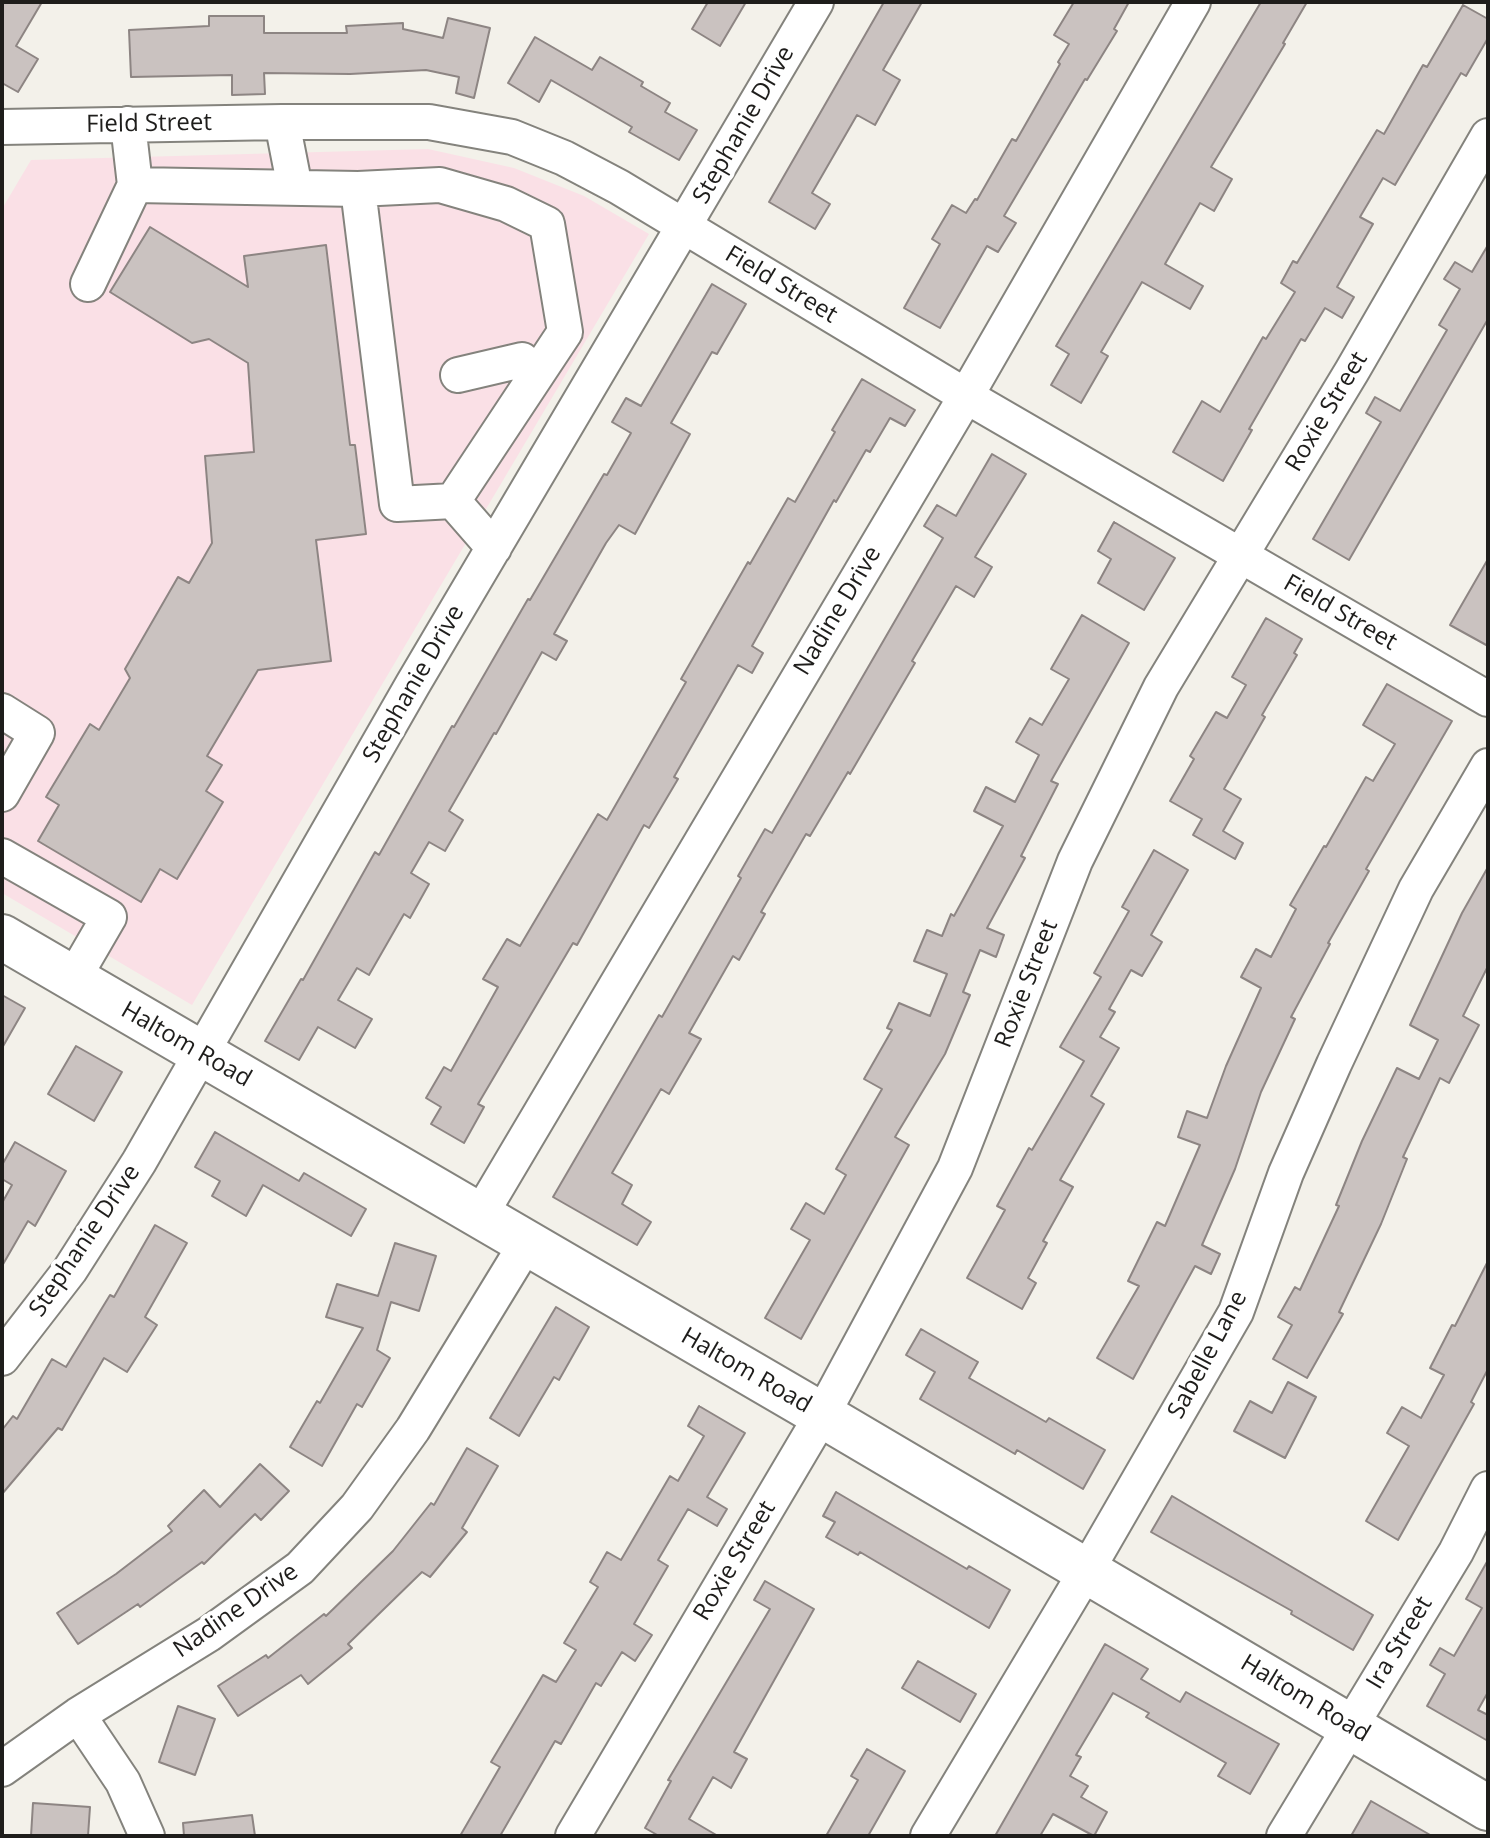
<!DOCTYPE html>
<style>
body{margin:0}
#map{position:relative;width:1490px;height:1838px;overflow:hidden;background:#f3f1ea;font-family:"Open Sans",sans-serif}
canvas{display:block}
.frame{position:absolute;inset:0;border:4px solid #1e1d1b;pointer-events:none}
</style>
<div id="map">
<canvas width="1490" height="1838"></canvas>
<div class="frame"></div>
</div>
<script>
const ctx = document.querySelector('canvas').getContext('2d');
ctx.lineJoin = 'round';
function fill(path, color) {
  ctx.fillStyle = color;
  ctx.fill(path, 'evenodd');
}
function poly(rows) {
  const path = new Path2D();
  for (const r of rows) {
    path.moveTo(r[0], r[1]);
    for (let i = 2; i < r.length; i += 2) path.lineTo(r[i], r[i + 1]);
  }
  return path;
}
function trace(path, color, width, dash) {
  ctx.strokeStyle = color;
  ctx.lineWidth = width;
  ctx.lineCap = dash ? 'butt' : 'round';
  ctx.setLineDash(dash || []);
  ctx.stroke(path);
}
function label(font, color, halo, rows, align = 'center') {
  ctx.font = font + ' "Open Sans",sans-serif';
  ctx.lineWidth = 8;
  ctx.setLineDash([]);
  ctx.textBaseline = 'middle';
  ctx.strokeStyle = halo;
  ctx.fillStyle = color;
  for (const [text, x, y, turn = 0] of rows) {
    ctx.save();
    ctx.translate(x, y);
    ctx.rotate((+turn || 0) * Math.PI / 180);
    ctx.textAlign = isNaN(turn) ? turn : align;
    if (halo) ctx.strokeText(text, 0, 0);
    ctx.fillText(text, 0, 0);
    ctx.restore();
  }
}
fill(poly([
 [428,149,514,168,584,196,649,234,192,1005,2,893,2,209,31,160]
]), '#fae0e6');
const building = poly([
 [2,2,42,2,16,46,38,59,18,92,2,83,2,2],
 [708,2,746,2,720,46,692,29,708,2],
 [884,2,922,2,883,70,900,80,875,125,857,115,812,193,830,204,815,229,769,202,884,2],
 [1074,2,1129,2,1114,29,1117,31,1087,80,1085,79,1004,216,1016,223,998,252,987,246,940,328,904,308,940,244,932,239,952,205,966,213,975,199,977,200,1012,139,1016,141,1060,64,1058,62,1069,44,1054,35,1074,2],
 [1261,2,1307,2,1283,43,1285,44,1211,167,1232,179,1214,211,1200,203,1165,264,1203,286,1190,309,1142,282,1101,352,1108,356,1081,403,1051,385,1069,354,1056,346,1261,2],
 [1463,5,1488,19,1488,38,1466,76,1461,73,1395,185,1383,178,1360,217,1373,224,1337,287,1354,297,1342,318,1325,308,1305,341,1301,339,1249,429,1252,430,1223,481,1173,452,1202,401,1220,412,1263,337,1266,339,1295,292,1281,283,1293,261,1297,263,1377,130,1384,134,1423,65,1427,67,1463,5],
 [209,16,264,16,264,33,347,33,346,26,403,23,403,29,443,38,448,18,490,28,474,98,456,93,459,77,426,70,350,74,264,73,265,94,232,95,232,75,131,77,129,30,209,26,209,16],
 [535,37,592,70,600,57,643,82,641,86,670,103,665,112,697,130,679,160,629,132,632,127,551,80,539,102,508,83,535,37],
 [150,227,248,287,244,256,326,245,350,445,355,445,366,534,316,540,331,661,258,670,207,756,222,765,206,791,223,802,177,879,160,869,141,902,38,841,59,805,46,797,90,724,99,730,130,678,125,669,178,577,189,583,212,543,205,456,254,452,248,363,209,339,192,343,110,292,150,227],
 [1488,245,1488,319,1349,560,1313,539,1381,422,1366,413,1375,397,1400,411,1447,330,1439,325,1460,289,1444,279,1455,262,1472,272,1488,245],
 [712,284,746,304,717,354,712,352,671,423,690,434,635,534,619,525,606,543,554,634,567,641,556,660,542,652,496,734,494,733,449,811,463,820,445,851,429,842,411,873,429,884,410,918,404,914,369,975,357,968,338,1000,372,1019,355,1048,318,1027,299,1060,265,1041,301,979,303,980,375,852,379,855,452,726,454,727,528,599,530,600,604,474,607,475,631,433,612,422,626,398,641,406,712,284],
 [862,379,915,410,905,426,890,418,870,452,866,450,836,502,834,500,752,646,763,653,752,673,738,665,674,777,678,779,649,828,644,825,577,945,573,943,478,1104,484,1107,464,1143,431,1124,441,1107,426,1098,444,1067,451,1071,498,987,483,979,507,939,520,946,598,814,607,820,686,682,681,679,748,562,750,564,788,498,795,502,835,432,832,430,862,379],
 [992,454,1026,474,975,557,992,567,974,597,956,586,912,661,915,663,850,774,848,772,810,836,806,834,761,912,765,914,739,960,733,956,689,1033,701,1039,669,1094,661,1089,612,1173,632,1185,622,1204,651,1222,637,1245,553,1197,659,1015,662,1017,741,878,738,876,765,829,772,833,943,538,924,526,937,505,956,516,992,454],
 [1114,522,1175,558,1144,610,1098,583,1111,559,1098,551,1114,522],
 [1488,559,1488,646,1450,625,1488,559],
 [1082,615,1129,643,1051,781,1058,784,1021,856,1025,858,987,928,1004,935,996,957,980,950,963,992,970,995,945,1054,895,1137,909,1145,801,1339,765,1318,810,1240,791,1229,806,1203,824,1214,846,1175,836,1169,882,1089,864,1079,892,1030,887,1028,899,1003,930,1016,947,974,914,961,927,930,942,936,951,914,954,916,1003,826,974,811,986,787,1015,802,1039,755,1016,742,1030,718,1042,725,1069,679,1051,669,1082,615],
 [1266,618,1302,639,1294,653,1297,655,1262,715,1265,717,1224,789,1241,799,1223,831,1243,843,1235,859,1193,835,1202,819,1170,801,1194,759,1190,756,1216,712,1227,718,1246,685,1232,677,1266,618],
 [1387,684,1452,721,1366,869,1369,871,1328,943,1330,944,1291,1017,1295,1019,1261,1092,1235,1169,1202,1245,1220,1254,1211,1274,1195,1266,1133,1379,1097,1358,1139,1286,1128,1281,1157,1222,1165,1226,1200,1145,1178,1137,1187,1111,1207,1118,1226,1066,1261,988,1241,977,1256,949,1271,957,1296,909,1290,905,1324,846,1326,847,1366,777,1373,781,1395,744,1363,725,1387,684],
 [1154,850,1188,870,1151,935,1162,942,1142,976,1131,970,1109,1009,1115,1012,1100,1037,1119,1048,1091,1096,1104,1104,1060,1180,1073,1187,1043,1241,1047,1243,1028,1278,1036,1283,1022,1309,967,1278,1005,1210,997,1206,1029,1148,1032,1150,1084,1061,1060,1047,1101,977,1094,973,1129,911,1122,907,1154,850],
 [1488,867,1488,966,1463,1016,1479,1025,1449,1083,1440,1078,1403,1157,1407,1159,1381,1224,1339,1312,1343,1314,1307,1378,1273,1359,1292,1325,1278,1317,1295,1287,1300,1290,1339,1206,1336,1205,1362,1141,1397,1068,1419,1079,1438,1040,1410,1025,1462,913,1488,867],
 [2,995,25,1008,2,1048,2,995],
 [76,1046,122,1072,94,1121,48,1094,76,1046],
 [215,1132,299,1181,304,1173,366,1209,351,1236,263,1185,246,1216,212,1196,220,1181,195,1167,215,1132],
 [15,1142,66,1171,35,1226,28,1221,2,1266,2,1203,12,1185,2,1179,2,1165,15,1142],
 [155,1225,187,1243,145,1317,157,1325,127,1372,104,1358,62,1430,58,1428,2,1494,2,1430,13,1416,17,1419,52,1359,66,1367,110,1295,114,1297,155,1225],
 [395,1243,436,1256,419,1311,391,1302,377,1350,390,1358,362,1407,357,1404,322,1466,290,1447,317,1401,320,1403,363,1328,326,1317,337,1284,378,1296,395,1243],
 [1488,1261,1488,1369,1471,1402,1474,1404,1398,1540,1366,1521,1409,1446,1387,1433,1402,1407,1421,1418,1444,1375,1430,1368,1452,1325,1455,1326,1488,1261],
 [556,1307,589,1327,559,1380,554,1377,519,1436,490,1418,556,1307],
 [921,1329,978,1362,969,1378,1046,1422,1049,1418,1105,1450,1083,1489,1017,1450,1015,1454,920,1399,935,1372,906,1355,921,1329],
 [1288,1382,1316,1397,1285,1458,1234,1431,1250,1401,1272,1413,1288,1382],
 [699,1406,745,1433,707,1497,727,1509,717,1526,688,1509,658,1560,668,1566,634,1624,652,1635,635,1661,622,1652,601,1686,596,1683,561,1744,555,1741,500,1836,460,1836,500,1767,491,1762,543,1675,556,1682,576,1650,564,1643,598,1587,590,1582,607,1552,621,1560,670,1476,678,1481,704,1436,688,1426,699,1406],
 [467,1448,498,1466,462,1528,467,1532,430,1577,422,1572,348,1644,352,1648,308,1684,301,1675,238,1716,218,1686,266,1655,268,1658,324,1614,326,1616,393,1551,431,1503,434,1505,467,1448],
 [260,1464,289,1491,261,1520,255,1514,204,1564,202,1562,140,1607,138,1604,78,1644,57,1613,116,1574,172,1531,168,1526,204,1490,220,1507,260,1464],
 [836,1492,967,1569,969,1566,1010,1590,989,1628,860,1552,858,1555,826,1537,835,1522,823,1516,836,1492],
 [1172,1496,1373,1615,1353,1650,1291,1614,1292,1611,1151,1532,1172,1496],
 [1488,1560,1488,1692,1478,1710,1488,1715,1488,1741,1427,1706,1445,1674,1430,1665,1440,1648,1454,1656,1482,1608,1466,1599,1488,1560],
 [765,1581,814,1609,734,1752,747,1759,731,1788,713,1777,689,1819,718,1836,659,1836,645,1828,671,1781,668,1780,770,1609,754,1600,765,1581],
 [1105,1644,1148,1669,1141,1679,1180,1702,1186,1692,1279,1744,1250,1794,1218,1776,1226,1763,1146,1717,1149,1713,1113,1693,1076,1755,1081,1757,1070,1776,1088,1786,1081,1797,1107,1812,1094,1836,1053,1814,1040,1836,995,1836,1105,1644],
 [918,1661,976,1694,960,1722,902,1688,918,1661],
 [178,1706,215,1719,195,1775,159,1762,178,1706],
 [867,1749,905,1771,868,1836,826,1836,858,1780,851,1776,867,1749],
 [1371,1801,1432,1836,1351,1836,1371,1801],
 [33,1803,90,1807,88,1836,31,1836,33,1803],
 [252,1815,255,1836,184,1836,183,1823,252,1815]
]);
fill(building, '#cac2c0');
trace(building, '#8d8583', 2);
const minor = poly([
 [282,122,295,188],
 [128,124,135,185],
 [2,127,282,122,429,122,512,137,564,158,619,187,966,396,1488,699],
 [88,284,135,185,358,189],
 [458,375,522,360],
 [453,501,397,504,358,189,440,185,506,204,547,224,565,332,453,501,494,548],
 [2,711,37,733,2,794],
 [2,856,109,917,73,979],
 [479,1217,966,396,1193,2],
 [2,1358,70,1270,139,1162,413,684,816,2],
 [78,1715,123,1782,147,1836],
 [2,1769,78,1715,209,1634,300,1568,357,1507,413,1429,526,1244],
 [573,1836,822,1415,955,1168,1075,861,1161,687,1352,371,1488,136],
 [928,1836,1087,1570,1236,1312,1286,1173,1334,1064,1416,889,1488,766],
 [1284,1836,1456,1552,1488,1489]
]);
const major = poly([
 [2,937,822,1415,1488,1808]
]);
trace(minor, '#84837d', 38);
trace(major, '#84837d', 48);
trace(minor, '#fff', 34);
trace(major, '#fff', 44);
label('24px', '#1e1d1b', '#fff', [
 ["Field Street",149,124,-1],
 ["Stephanie Drive",744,125,-60],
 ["Field Street",781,285,31],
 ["Roxie Street",1327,412,-59],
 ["Nadine Drive",838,611,-59],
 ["Field Street",1340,613,30],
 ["Stephanie Drive",414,684,-60],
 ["Roxie Street",1027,984,-69],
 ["Haltom Road",186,1045,30],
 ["Stephanie Drive",85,1241,-56],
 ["Sabelle Lane",1208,1355,-62],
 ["Haltom Road",746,1371,30],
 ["Roxie Street",735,1561,-59],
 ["Nadine Drive",236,1611,-35],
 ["Ira Street",1400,1643,-59],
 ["Haltom Road",1305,1699,31]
]);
</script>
